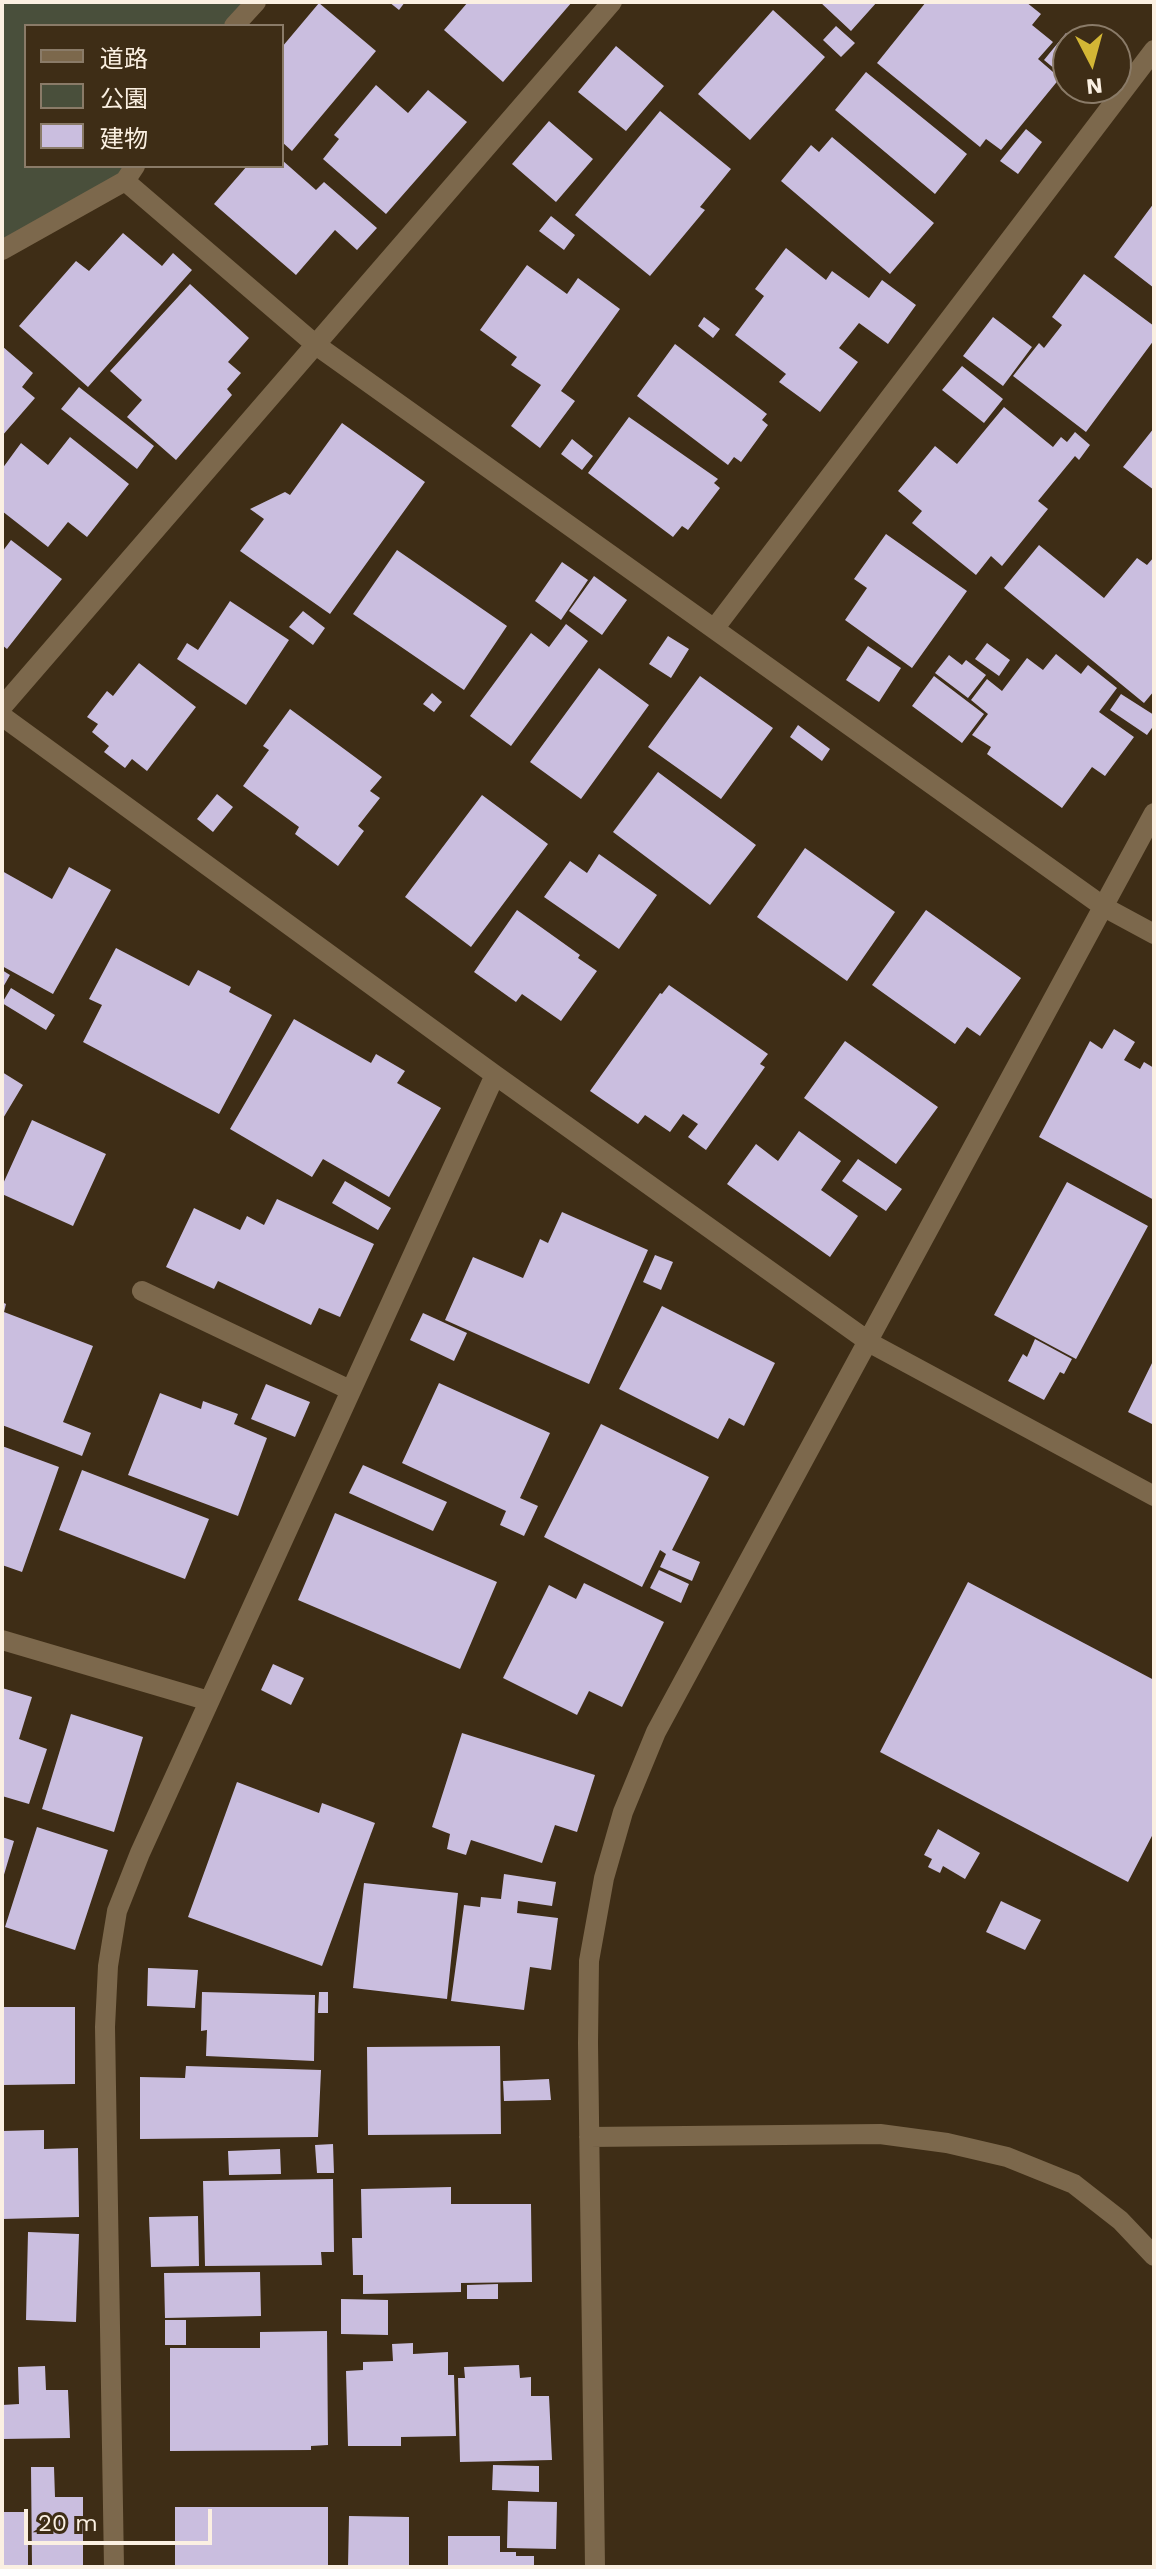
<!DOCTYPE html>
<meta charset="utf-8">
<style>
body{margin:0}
#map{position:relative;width:1156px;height:2569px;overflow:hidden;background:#3e2d16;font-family:"Work Sans","Noto Sans JP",sans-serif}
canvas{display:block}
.frame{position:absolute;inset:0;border:4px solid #fbf0e2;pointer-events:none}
.legend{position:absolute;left:24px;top:24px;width:260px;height:144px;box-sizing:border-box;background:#3e2d16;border:2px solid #8a7b68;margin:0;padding:10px 14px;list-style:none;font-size:24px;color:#fbf0e2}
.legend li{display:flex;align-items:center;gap:16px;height:40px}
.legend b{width:40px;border:2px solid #8a7b68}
.north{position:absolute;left:1052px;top:24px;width:80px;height:80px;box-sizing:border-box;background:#3e2d16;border:2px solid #8a7b68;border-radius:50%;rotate:174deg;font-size:22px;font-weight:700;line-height:32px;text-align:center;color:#fbf0e2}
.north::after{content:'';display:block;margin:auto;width:28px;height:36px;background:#d3b635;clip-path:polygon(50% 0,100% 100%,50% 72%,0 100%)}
.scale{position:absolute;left:24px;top:2509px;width:188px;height:36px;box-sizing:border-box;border:4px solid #fbf0e2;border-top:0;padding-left:10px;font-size:24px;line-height:28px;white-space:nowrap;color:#fbf0e2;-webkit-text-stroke:6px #3e2d16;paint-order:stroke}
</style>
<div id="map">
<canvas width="1156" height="2569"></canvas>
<div class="frame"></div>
<ul class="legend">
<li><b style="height:10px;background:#7c684c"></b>道路</li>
<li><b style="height:22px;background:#494f3b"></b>公園</li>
<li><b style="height:22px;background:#cabedf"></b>建物</li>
</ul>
<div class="north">N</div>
<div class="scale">20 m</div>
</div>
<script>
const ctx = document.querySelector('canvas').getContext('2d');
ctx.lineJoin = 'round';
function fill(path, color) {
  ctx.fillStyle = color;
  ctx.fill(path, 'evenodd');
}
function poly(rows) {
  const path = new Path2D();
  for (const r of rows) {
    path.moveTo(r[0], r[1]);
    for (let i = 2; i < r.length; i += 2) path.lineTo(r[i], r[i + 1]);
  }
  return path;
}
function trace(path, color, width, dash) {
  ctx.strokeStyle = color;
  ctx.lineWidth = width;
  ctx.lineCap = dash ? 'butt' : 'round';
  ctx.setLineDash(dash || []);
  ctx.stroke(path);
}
fill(poly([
 [2,2,256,2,234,26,26,26,26,166,135,166,2,250]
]), '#494f3b');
fill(poly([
 [389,2,405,2,399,10],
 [468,2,572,2,503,82,444,30],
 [820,2,877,2,851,31],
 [926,2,1026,2,1041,14,1032,25,1053,42,1038,59,1060,78,1001,150,986,139,980,147,877,63],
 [319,3,376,51,292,151,282,142,282,47],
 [773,10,825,57,750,140,698,94],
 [836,26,855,43,841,57,823,40],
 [1066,33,1075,40,1068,40,1068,80,1044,60],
 [616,46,664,86,626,131,578,92],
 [866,72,967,154,935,194,835,110],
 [376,85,408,113,428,90,467,122,386,214,323,159,339,139,334,135],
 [660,111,731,169,700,207,705,210,650,276,575,215],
 [549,121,593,159,556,202,512,164],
 [1026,129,1042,142,1018,174,1000,161],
 [832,137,934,223,890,274,781,181,811,145,819,152],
 [282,160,316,190,324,182,377,228,357,250,335,230,296,275,214,204,247,166,282,166],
 [1154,203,1154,288,1114,257],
 [551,216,575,235,564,250,539,231],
 [123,233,162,266,173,253,192,270,88,387,19,326,76,261,89,271],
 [786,248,826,280,832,271,869,298,882,280,916,305,888,344,859,323,839,348,858,362,820,412,779,382,786,374,735,335,764,296,755,289],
 [527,265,567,294,578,278,620,309,561,391,575,401,540,448,511,426,541,385,511,365,517,357,480,330],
 [1084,274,1154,326,1154,340,1086,432,1013,376,1039,343,1044,348,1062,325,1052,317],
 [190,284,249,338,228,362,241,373,227,389,232,395,176,460,127,417,142,400,110,371],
 [704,317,720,329,713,338,698,326],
 [993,317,1032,347,1003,386,963,356],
 [675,344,767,414,762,420,768,425,741,462,734,457,728,465,637,396],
 [2,346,33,373,22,387,35,398,2,436],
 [962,366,1003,399,984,423,942,390],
 [79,387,154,446,137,469,61,409],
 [1004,407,1053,447,1061,437,1067,442,1075,432,1090,445,1079,460,1075,456,1038,501,1048,509,1002,566,991,556,976,575,912,523,922,511,898,491,935,446,957,464],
 [629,417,718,479,714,483,720,488,688,530,682,526,673,537,588,473],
 [342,423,425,482,330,614,240,551,264,519,250,509,285,492,290,495],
 [1154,428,1154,490,1123,467],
 [70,437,129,484,87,537,68,522,48,547,2,511,2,469,21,443,48,465],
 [572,439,593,456,582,470,561,454],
 [886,534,967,591,912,668,845,620,867,588,854,579],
 [11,540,62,579,7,649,2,645,2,552],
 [1039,545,1104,598,1137,558,1147,565,1154,557,1154,691,1144,703,1004,588],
 [397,550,507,626,464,690,353,614],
 [562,562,588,580,561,620,535,601],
 [594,576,627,600,602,635,569,611],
 [230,601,289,640,246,705,177,659,187,643,198,650],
 [303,611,325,628,313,645,289,627],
 [566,624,588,641,511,746,470,716,531,633,549,647],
 [668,636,689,649,671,678,649,664],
 [987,643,1010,660,999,676,975,659],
 [868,646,901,668,879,702,846,680],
 [1056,654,1081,674,1088,665,1117,688,1099,712,1134,737,1105,776,1092,767,1062,808,987,754,991,747,972,735,988,714,971,700,987,679,1002,691,1027,658,1043,670],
 [949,655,962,665,966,660,986,675,968,698,935,673],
 [139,663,196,707,147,771,132,759,125,768,104,752,109,746,92,732,98,724,87,717,107,691,113,696],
 [599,668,649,705,581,799,530,762],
 [700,676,773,728,721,799,648,747],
 [934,676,984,714,962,743,912,706],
 [432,693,442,702,434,712,423,704],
 [1121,694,1154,715,1154,725,1147,735,1110,710],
 [290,709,382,777,370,791,380,798,358,826,364,831,338,866,295,834,299,827,243,786,269,750,263,746],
 [798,725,830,749,822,761,790,737],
 [658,772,756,845,710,905,613,832],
 [217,794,233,807,213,832,197,819],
 [482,795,548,844,471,947,405,897],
 [805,848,895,912,847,981,757,917],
 [599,854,657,895,619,949,544,897,570,861,587,873],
 [69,867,111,890,53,994,2,966,2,871,52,899],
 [517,910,580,955,578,958,597,971,561,1021,522,994,516,1002,474,972],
 [926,910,1021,978,980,1036,967,1027,955,1044,872,985],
 [116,948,189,986,198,970,231,987,229,992,272,1015,219,1114,83,1042,102,1005,89,999],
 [2,970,10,975,2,989],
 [669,985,768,1054,760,1064,765,1067,706,1150,688,1137,698,1124,683,1114,670,1132,645,1115,638,1124,590,1091,660,993,662,994],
 [11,988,55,1015,46,1030,2,1003],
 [294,1019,371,1063,376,1054,405,1071,397,1083,441,1108,389,1197,323,1159,312,1177,230,1129],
 [1114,1029,1135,1042,1124,1060,1140,1069,1144,1062,1154,1068,1154,1200,1039,1137,1090,1041,1102,1049],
 [845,1041,938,1107,896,1164,804,1098],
 [2,1072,23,1085,2,1120],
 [32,1120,106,1154,73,1226,2,1194,2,1186],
 [799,1131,841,1161,821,1190,858,1216,830,1257,727,1184,756,1144,778,1161],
 [858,1159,902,1189,886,1211,842,1181],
 [345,1181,391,1208,378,1230,332,1203],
 [1067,1182,1148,1226,1076,1359,994,1315],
 [277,1199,374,1244,340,1317,319,1308,311,1325,218,1281,214,1289,166,1267,194,1208,240,1230,247,1216,264,1225],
 [562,1212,648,1250,589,1384,445,1320,473,1257,523,1278,540,1239,548,1243],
 [655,1255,673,1262,661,1290,643,1282],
 [2,1302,6,1304,4,1312,93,1346,63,1422,91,1433,82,1456,2,1425],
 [662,1306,775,1363,744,1426,729,1418,718,1439,619,1389],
 [423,1313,467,1333,454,1361,410,1340],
 [1035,1339,1072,1359,1064,1374,1060,1372,1044,1400,1008,1381,1023,1354,1027,1357],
 [1154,1359,1154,1425,1128,1412],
 [439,1383,550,1433,520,1498,538,1506,524,1536,500,1525,506,1511,402,1463],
 [266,1384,310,1402,295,1437,251,1419],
 [160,1393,201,1409,203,1401,238,1414,234,1424,267,1438,238,1516,128,1475],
 [601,1424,709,1477,672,1550,700,1562,692,1581,660,1567,666,1554,660,1550,642,1587,544,1537],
 [2,1446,59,1467,22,1572,2,1565],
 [363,1465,447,1502,433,1531,349,1493],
 [82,1470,209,1519,185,1579,59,1530],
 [335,1513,497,1582,460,1669,298,1600],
 [659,1570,689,1584,681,1603,650,1588],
 [968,1582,1154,1680,1154,1832,1128,1882,880,1752],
 [584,1583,664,1622,622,1707,589,1691,577,1715,503,1678,549,1585,576,1599],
 [273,1664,304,1678,291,1705,261,1690],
 [2,1688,32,1697,19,1739,47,1749,29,1804,2,1796],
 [71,1714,143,1737,114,1832,42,1809],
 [462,1733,595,1775,577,1832,555,1825,542,1863,471,1840,466,1855,447,1849,450,1834,432,1827],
 [237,1782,319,1813,322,1803,375,1823,322,1966,188,1917],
 [37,1827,108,1850,75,1950,5,1927],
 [938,1829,980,1853,965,1879,943,1866,940,1873,928,1867,932,1859,924,1855],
 [2,1837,14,1841,3,1878,2,1878],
 [504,1874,556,1882,552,1906,518,1901,517,1913,558,1918,551,1970,530,1967,524,2010,451,2001,464,1905,480,1907,481,1897,501,1899],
 [364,1883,458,1893,447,1999,353,1988],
 [1001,1901,1041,1920,1025,1950,986,1932],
 [148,1968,198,1970,195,2008,147,2006],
 [202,1992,315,1995,314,2061,206,2056,207,2030,201,2031],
 [319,1992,328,1992,328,2013,318,2013],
 [2,2007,75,2007,75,2084,2,2085],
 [500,2046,501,2134,368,2135,367,2047],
 [186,2066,321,2070,318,2137,140,2139,140,2077,185,2078],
 [549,2079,551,2100,504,2101,503,2081],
 [44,2130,44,2149,78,2148,79,2217,2,2219,2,2131],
 [333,2144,334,2173,317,2173,315,2145],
 [280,2149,281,2174,229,2175,228,2151],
 [333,2179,334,2252,321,2252,322,2265,205,2266,203,2181],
 [451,2187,451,2204,531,2204,532,2282,461,2283,461,2292,363,2294,363,2275,353,2275,352,2238,362,2238,361,2189],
 [198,2216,199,2266,151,2267,149,2217],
 [28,2232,79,2234,76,2322,26,2320],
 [260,2272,261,2316,165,2318,164,2273],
 [498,2284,498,2299,467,2299,467,2285],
 [341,2299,388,2300,388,2335,341,2334],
 [165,2320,186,2320,186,2345,165,2345],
 [327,2331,328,2445,311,2446,311,2450,170,2451,170,2348,260,2348,260,2332],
 [413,2343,413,2354,448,2352,448,2375,454,2375,456,2436,401,2437,401,2446,348,2446,346,2371,363,2370,363,2362,393,2361,392,2344],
 [519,2365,520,2378,531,2377,531,2396,549,2396,552,2460,460,2462,458,2378,465,2378,464,2367],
 [45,2366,46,2390,68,2390,70,2438,2,2439,2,2405,19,2404,18,2367],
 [493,2465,539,2466,539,2492,492,2490],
 [31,2467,54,2467,55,2497,83,2497,83,2567,32,2567],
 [508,2501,557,2502,556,2549,507,2548],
 [175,2507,328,2507,328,2567,175,2566],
 [2,2512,28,2512,28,2567,2,2567],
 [349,2516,409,2517,409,2567,348,2567],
 [448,2536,500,2536,500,2552,516,2552,516,2556,534,2556,534,2567,448,2567]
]), '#cabedf');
trace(poly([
 [234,26,256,2],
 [125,181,316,345,1104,907,1154,934],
 [2,250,125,181,135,166],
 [714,629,1154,50],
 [2,707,612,2],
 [2,716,495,1075,872,1344,1154,1496],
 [142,1291,350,1390],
 [2,1640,209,1701],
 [589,2137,880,2134,947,2143,1007,2157,1074,2184,1120,2220,1154,2256],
 [114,2567,105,2027,108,1966,117,1911,140,1853,495,1075],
 [595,2567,588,2043,589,1961,604,1878,623,1812,656,1732,1154,813]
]), '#7c684c', 20);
</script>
